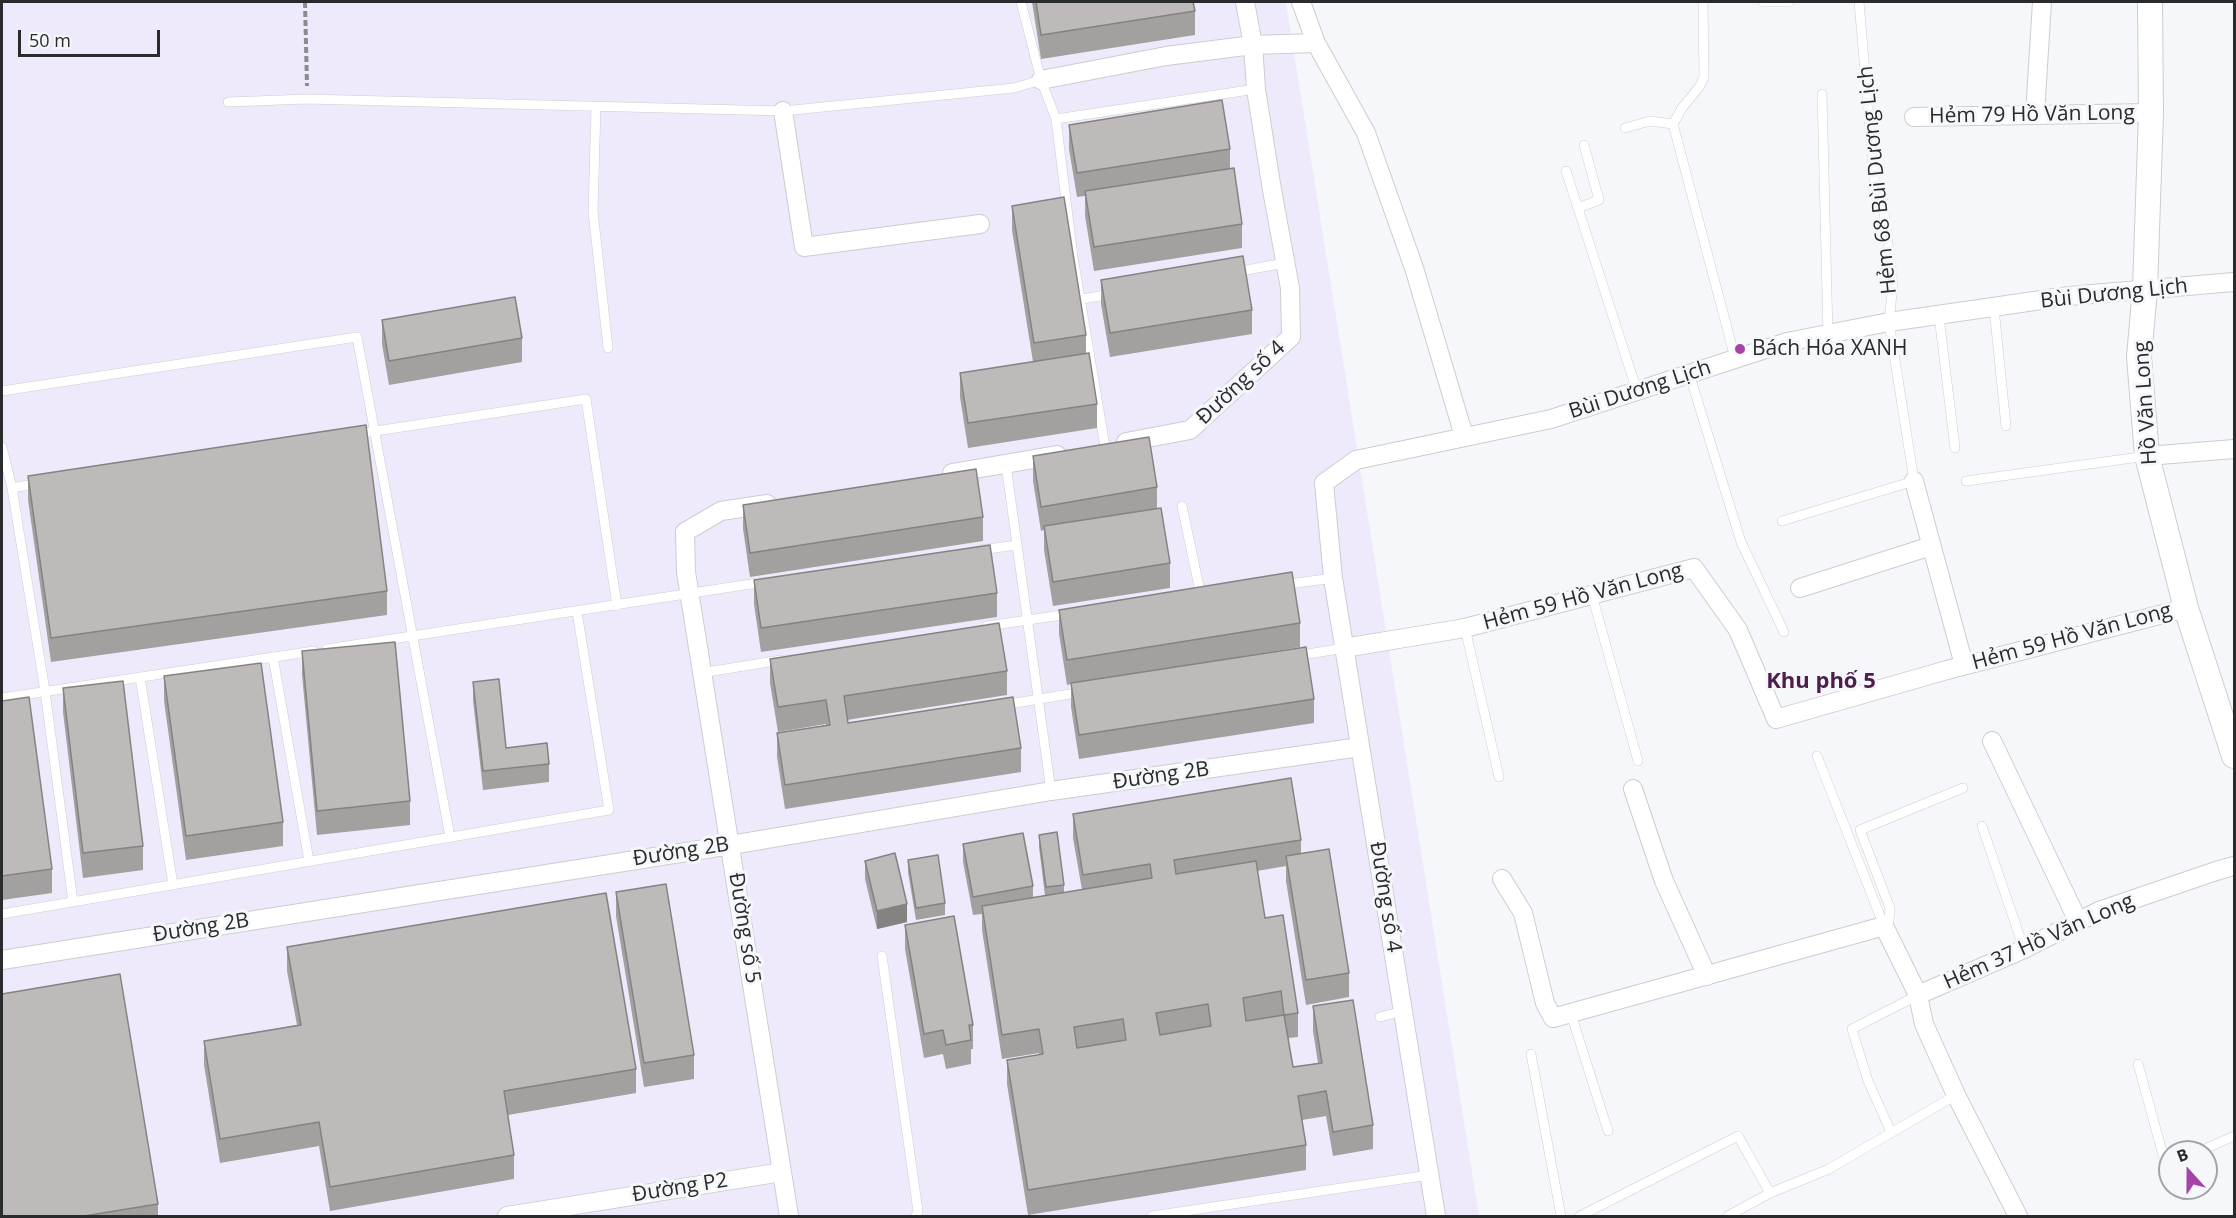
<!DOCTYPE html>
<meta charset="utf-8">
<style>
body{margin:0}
#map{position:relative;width:2236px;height:1218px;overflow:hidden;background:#f5f7fa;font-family:"Open Sans",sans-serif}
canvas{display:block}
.frame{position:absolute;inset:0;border:3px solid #2a2b2c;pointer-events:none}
.north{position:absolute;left:2158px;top:1140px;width:60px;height:60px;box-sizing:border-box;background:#f5f7fa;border:2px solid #a4a5a8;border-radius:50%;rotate:339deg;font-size:16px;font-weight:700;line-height:24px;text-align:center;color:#2a2b2c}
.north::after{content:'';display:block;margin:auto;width:21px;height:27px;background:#a642a8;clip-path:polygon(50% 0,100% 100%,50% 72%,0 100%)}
.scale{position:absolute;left:18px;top:30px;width:142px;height:27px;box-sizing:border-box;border:3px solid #2a2b2c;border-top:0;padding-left:8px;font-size:18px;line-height:21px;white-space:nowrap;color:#2a2b2c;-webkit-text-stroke:4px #f5f7fa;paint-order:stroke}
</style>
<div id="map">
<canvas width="2236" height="1218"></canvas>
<div class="frame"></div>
<div class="north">B</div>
<div class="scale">50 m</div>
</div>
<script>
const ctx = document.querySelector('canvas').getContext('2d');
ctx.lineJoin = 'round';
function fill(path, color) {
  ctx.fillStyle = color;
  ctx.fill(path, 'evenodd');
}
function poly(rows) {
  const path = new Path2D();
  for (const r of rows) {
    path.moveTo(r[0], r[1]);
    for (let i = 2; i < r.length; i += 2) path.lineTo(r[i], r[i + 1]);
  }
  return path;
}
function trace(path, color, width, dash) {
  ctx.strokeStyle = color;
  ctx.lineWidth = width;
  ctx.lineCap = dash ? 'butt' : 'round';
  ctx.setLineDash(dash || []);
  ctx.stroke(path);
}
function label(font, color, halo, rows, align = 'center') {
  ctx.font = font + ' "Open Sans",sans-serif';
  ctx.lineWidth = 6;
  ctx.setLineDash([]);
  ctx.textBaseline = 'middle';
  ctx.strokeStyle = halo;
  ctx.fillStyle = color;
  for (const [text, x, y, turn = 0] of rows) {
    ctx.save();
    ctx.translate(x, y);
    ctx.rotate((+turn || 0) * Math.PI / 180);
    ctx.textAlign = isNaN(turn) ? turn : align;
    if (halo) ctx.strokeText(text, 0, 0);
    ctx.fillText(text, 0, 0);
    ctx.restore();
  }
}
fill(poly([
 [2,2,1286,2,1479,1216,2,1216]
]), '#eeeafc');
const lane = poly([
 [1021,2,1041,80,1056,119,1073,257,1105,446],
 [1703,2,1704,77,1700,86,1682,108,1673,124,1735,358],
 [1763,2,1789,2],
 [1822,94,1828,334],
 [228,102,307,99,783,111,1014,88,1041,80],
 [596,107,593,211,608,348],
 [1056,119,1256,89],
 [1625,128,1650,121,1673,124],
 [1566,171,1637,391],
 [1578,208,1599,200,1584,145],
 [1235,272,1285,263],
 [1082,299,1112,294],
 [1994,308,2006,426],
 [1939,316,1955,448],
 [1689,373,1741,542,1784,632],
 [2,391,357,337,450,837],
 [356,434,586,399,617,606],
 [2,447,12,488],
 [1006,465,1051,791],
 [1966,481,2147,456],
 [40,483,12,488,45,691,73,902],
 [1182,506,1201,596],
 [1782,521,1914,481,1889,322,1893,284,1882,196,1875,188,1859,2],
 [980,550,1017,545],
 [1282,585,1333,578],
 [1592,595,1638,761],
 [987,626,1069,614],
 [1465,628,1499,777],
 [327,649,764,582],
 [1296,656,1344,648],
 [273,657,309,861],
 [701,673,781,660],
 [140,677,173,885],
 [2,698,314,651],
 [1003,705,1082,692],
 [1817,756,1884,926,1889,921,1890,908,1860,830,1963,788],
 [1982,826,2024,949],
 [2,914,609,810,577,612],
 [882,956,918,1211,916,1216],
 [1571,1014,1608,1131],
 [1380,1017,1403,1011],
 [1531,1054,1561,1216],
 [2138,1064,2166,1166,2170,1164],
 [1891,1132,1868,1081,1852,1029,1918,995],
 [2198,1152,2234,1136],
 [1152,1216,1429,1175],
 [1580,1216,1738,1136,1770,1193,1829,1169,1956,1095],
 [1728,1216,1770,1193]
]);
const street = poly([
 [1301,2,1316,43,1366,133,1414,268,1464,436],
 [1041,80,1166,56,1253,45,1316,43],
 [783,111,804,247,980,224],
 [2035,114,2042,2],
 [1914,117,2151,113],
 [1126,442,1190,430,1291,337,1290,288,1272,190,1256,89,1253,45,1245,2],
 [2147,456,2234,449],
 [952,473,1057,455],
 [1914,481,1964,665],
 [767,504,721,511,685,532,686,572,789,1216],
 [1800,588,1931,546],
 [1344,648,1465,628,1694,568,1738,630,1776,719,1947,670,2186,608],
 [1992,741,2078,921],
 [1633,789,1664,881,1707,976],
 [1502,879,1523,913,1545,1003,1553,1018,1884,926,1918,995,1924,1024,1956,1095,2018,1216],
 [2,960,731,845,1051,791,1360,747],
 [1918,995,2024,949,2099,911,2216,871,2234,866],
 [507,1216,782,1172],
 [1436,1216,1333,578,1324,483,1356,460,1551,419,1787,342,1889,322,2069,296,2234,282]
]);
const secondary = poly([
 [2150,2,2151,113,2145,289,2139,357,2147,456,2186,608,2234,756]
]);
trace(lane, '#cccdd0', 10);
trace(street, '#cccdd0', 20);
trace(secondary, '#cccdd0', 26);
trace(poly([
 [305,2,307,86]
]), '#8b8c8e', 4, [6, 3]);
trace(lane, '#fff', 9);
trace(street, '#fff', 18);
trace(secondary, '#fff', 24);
fill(poly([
 [1032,2,1193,2,1195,11,1195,35,1041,59],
 [1069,125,1230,149,1230,169,1242,224,1242,248,1094,271,1085,216,1085,196,1077,197,1069,149],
 [1012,206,1086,335,1086,354,1097,404,1097,428,968,448,960,397,960,373,1033,362,1012,230],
 [1101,280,1252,310,1252,334,1110,357,1101,304],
 [382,320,522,338,522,362,389,385,382,344],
 [1033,456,1157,487,1157,508,1170,563,1170,588,1053,606,1044,550,1044,530,1041,531,1033,481],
 [28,476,387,591,387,615,51,662,28,500],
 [743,505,983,517,983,541,750,577,743,529],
 [754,580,997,593,997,617,761,652,754,604],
 [1059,610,1300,623,1300,647,1190,665,1314,699,1314,723,1079,759,1071,707,1071,684,1067,685,1059,634],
 [302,651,410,801,410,825,317,835,302,675],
 [770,659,1007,671,1007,695,847,720,848,723,1021,748,1021,772,785,809,777,757,777,733,826,725,826,724,778,732,770,683],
 [164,676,283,822,283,846,186,860,164,701],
 [473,682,506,748,549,764,549,782,483,790,473,700],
 [63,688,143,846,143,870,83,878,63,712],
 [2,701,52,869,52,893,2,900],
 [1073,814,1301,840,1301,854,1349,973,1349,997,1306,1005,1286,881,1286,866,1257,871,1265,918,1298,1013,1298,1037,1288,1038,1293,1067,1318,1063,1313,1031,1313,1006,1373,1125,1373,1149,1333,1156,1326,1116,1302,1120,1306,1145,1306,1170,1028,1215,1007,1084,1007,1060,1039,1055,1039,1053,1002,1059,982,930,982,914,973,915,963,862,963,844,1033,886,1033,898,1045,896,1039,847,1039,835,1064,885,1064,893,1082,890,1073,838],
 [908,860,945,903,945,915,916,920,908,872],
 [865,861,907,922,877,929,865,879],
 [616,892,694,1055,694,1079,644,1087,616,916],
 [905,925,973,1025,973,1049,971,1049,971,1064,946,1069,943,1054,924,1058,905,949],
 [287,947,636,1069,636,1093,508,1115,514,1155,514,1179,330,1211,319,1146,220,1163,204,1065,204,1041,297,1025,287,971],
 [158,1204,158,1216,2,1216]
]), '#a3a0a0');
fill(poly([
 [907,904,907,922,877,929,877,911]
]), '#858282');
const building = poly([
 [1036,2,1193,2,1195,11,1041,35,1036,2],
 [1222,100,1230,149,1077,173,1069,125,1222,100],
 [1234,168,1242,224,1094,247,1085,191,1234,168],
 [1064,197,1086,335,1034,343,1012,206,1064,197],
 [1243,256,1252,310,1110,333,1101,280,1243,256],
 [515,297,522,338,389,361,382,320,515,297],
 [1089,353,1097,404,968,423,960,373,1089,353],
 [366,425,387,591,51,638,28,476,366,425],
 [1149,437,1157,487,1041,507,1033,456,1149,437],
 [976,469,983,517,750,553,743,505,976,469],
 [1161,508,1170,563,1053,582,1044,526,1161,508],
 [990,545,997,593,761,628,754,580,990,545],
 [1292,572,1300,623,1067,660,1059,610,1292,572],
 [999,623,1007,671,844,696,848,723,1013,697,1021,748,785,785,777,733,830,725,826,700,778,707,770,659,999,623],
 [395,642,410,801,317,811,302,651,395,642],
 [1306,647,1314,699,1079,735,1071,683,1306,647],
 [261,663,283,822,186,836,164,676,261,663],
 [499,679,506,748,547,743,549,764,483,771,473,682,499,679],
 [123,681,143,846,83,853,63,688,123,681],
 [29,697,52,869,2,876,2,701,29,697],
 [1291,778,1301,840,1174,860,1176,874,1256,861,1265,918,1283,915,1298,1013,1284,1015,1293,1067,1322,1063,1313,1006,1353,1000,1373,1125,1333,1132,1326,1091,1298,1096,1306,1145,1028,1190,1007,1060,1043,1054,1039,1029,1002,1035,982,906,1152,878,1150,864,1083,875,1073,814,1291,778],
 [1281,991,1284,1015,1246,1021,1243,998,1281,991],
 [1208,1004,1211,1026,1160,1035,1156,1013,1208,1004],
 [1123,1019,1126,1040,1077,1048,1074,1027,1123,1019],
 [1057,832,1064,885,1046,887,1039,835,1057,832],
 [1023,833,1033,886,973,897,963,844,1023,833],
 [1329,849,1349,973,1306,980,1286,856,1329,849],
 [895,853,907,904,877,911,865,861,895,853],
 [938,855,945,903,916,908,908,860,938,855],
 [666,884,694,1055,644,1063,616,892,666,884],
 [606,893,636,1069,504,1091,514,1155,330,1187,319,1122,220,1139,204,1041,301,1025,287,947,606,893],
 [954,916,973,1025,969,1025,971,1040,946,1045,943,1030,924,1034,905,925,954,916],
 [120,974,158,1204,84,1216,2,1216,2,994,120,974]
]);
fill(building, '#bebaba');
trace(building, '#858282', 1.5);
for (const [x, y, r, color] of [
 [1740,349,6,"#a642a8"]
]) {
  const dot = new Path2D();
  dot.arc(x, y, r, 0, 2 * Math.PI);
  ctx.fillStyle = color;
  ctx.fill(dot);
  trace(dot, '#f5f7fa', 2);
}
label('21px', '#2a2b2c', '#f5f7fa', [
 ["Hẻm 79 Hồ Văn Long",2032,115,-1],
 ["Hẻm 68 Bùi Dương Lịch",1878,180,-96],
 ["Bùi Dương Lịch",2114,294,-6],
 ["Đường số 4",1241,383,-43],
 ["Bùi Dương Lịch",1640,390,-18],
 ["Hồ Văn Long",2146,403,-94],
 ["Hẻm 59 Hồ Văn Long",1583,597,-15],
 ["Hẻm 59 Hồ Văn Long",2072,637,-15],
 ["Đường 2B",1161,776,-8],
 ["Đường 2B",681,852,-9],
 ["Đường số 4",1385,897,81],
 ["Đường 2B",201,928,-9],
 ["Đường số 5",744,928,81],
 ["Hẻm 37 Hồ Văn Long",2039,942,-24],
 ["Đường P2",680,1188,-9]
]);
label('21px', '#2a2b2c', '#f5f7fa', [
 ["Bách Hóa XANH",1752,349]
], 'left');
label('bold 22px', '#4d1d4e', '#f5f7fa', [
 ["Khu phố 5",1821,682]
]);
</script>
